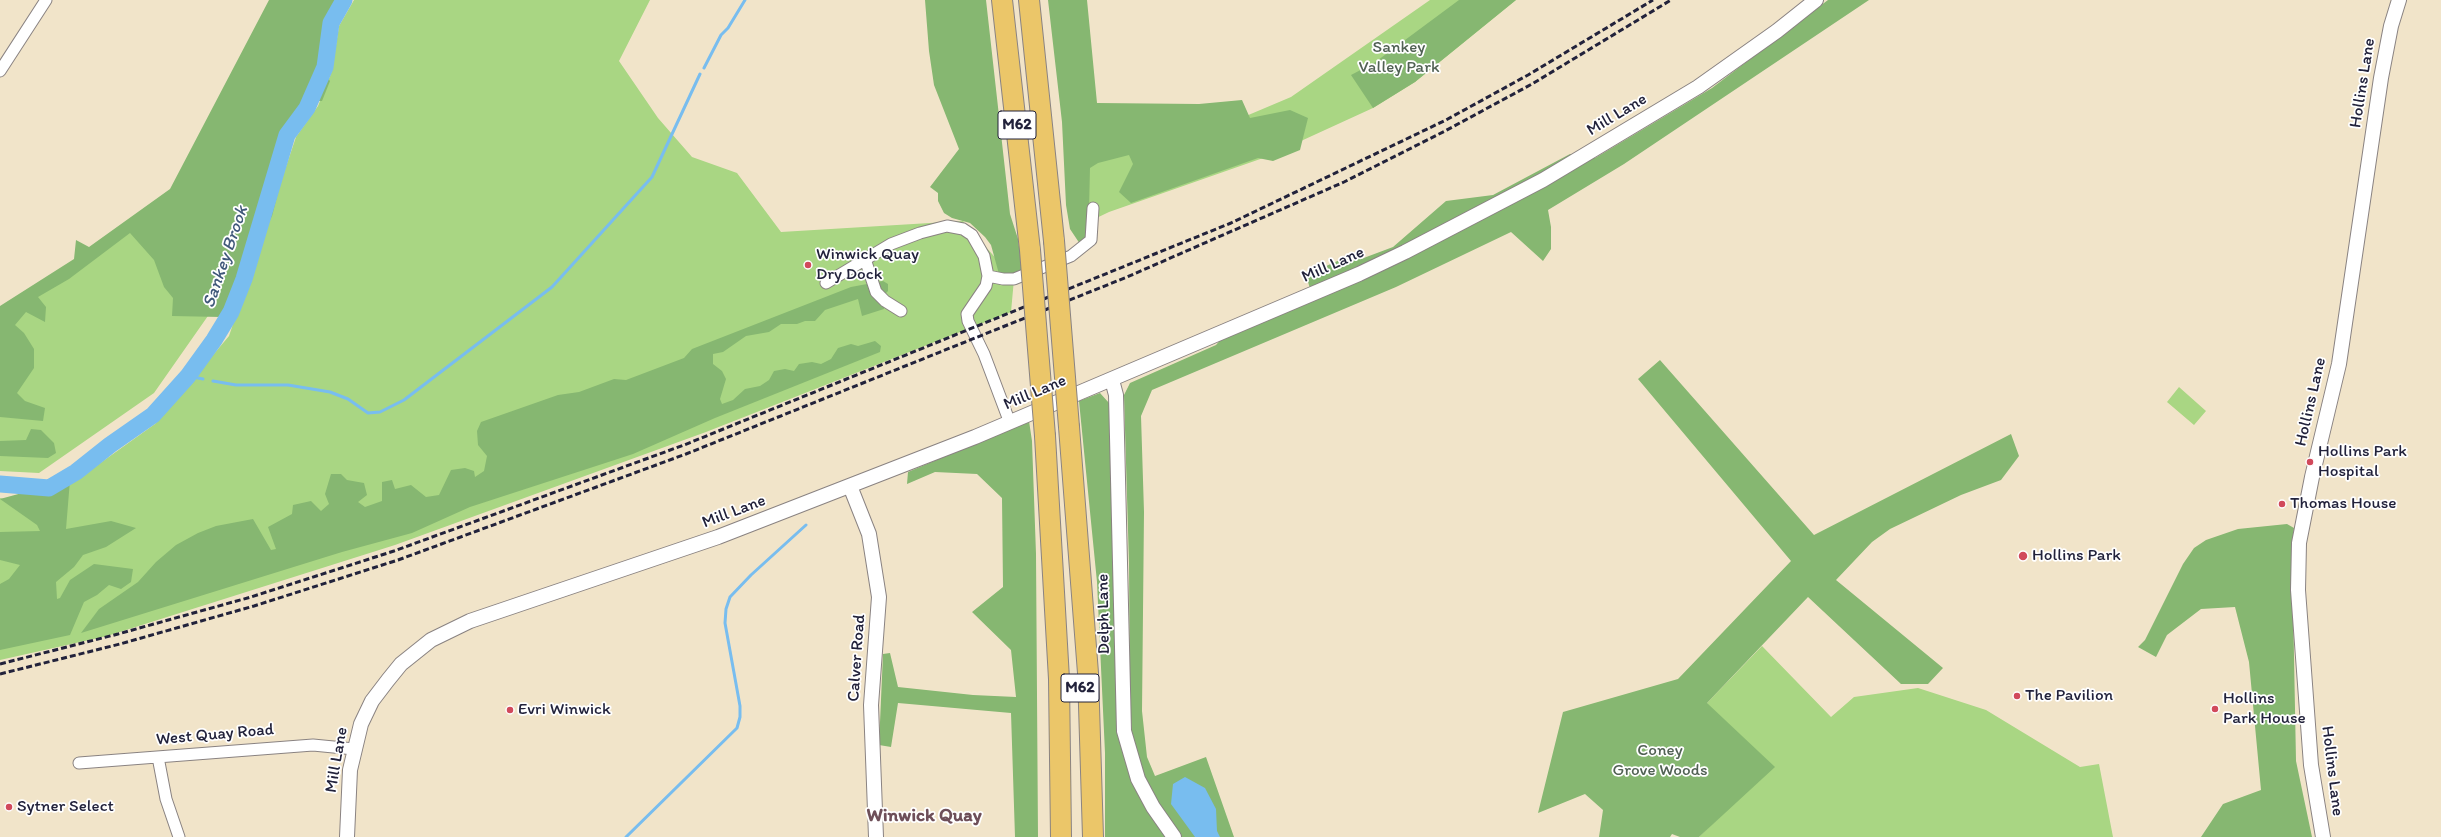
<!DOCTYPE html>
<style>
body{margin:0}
canvas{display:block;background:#f1e4c9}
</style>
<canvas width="2441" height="837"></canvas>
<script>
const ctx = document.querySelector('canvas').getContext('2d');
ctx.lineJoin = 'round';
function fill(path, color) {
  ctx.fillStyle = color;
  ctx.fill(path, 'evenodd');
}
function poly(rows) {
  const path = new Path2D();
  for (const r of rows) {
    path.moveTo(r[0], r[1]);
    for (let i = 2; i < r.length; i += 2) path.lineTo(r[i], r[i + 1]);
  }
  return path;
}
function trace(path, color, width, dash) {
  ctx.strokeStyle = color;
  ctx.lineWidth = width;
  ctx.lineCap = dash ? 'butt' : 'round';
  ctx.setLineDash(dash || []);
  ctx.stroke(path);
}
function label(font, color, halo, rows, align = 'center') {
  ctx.font = font + ' Itim,sans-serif';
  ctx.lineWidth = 3.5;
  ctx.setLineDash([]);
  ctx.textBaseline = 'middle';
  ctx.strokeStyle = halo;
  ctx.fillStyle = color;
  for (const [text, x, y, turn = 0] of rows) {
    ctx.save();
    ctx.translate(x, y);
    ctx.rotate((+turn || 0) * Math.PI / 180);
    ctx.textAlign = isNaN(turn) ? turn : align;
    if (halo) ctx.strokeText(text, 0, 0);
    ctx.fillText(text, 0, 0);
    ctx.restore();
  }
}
fill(poly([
 [354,0,650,0,619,61,658,118,692,157,737,173,781,232,963,221,1014,279,1011,312,706,432,395,545,107,636,0,660,0,498,8,500,64,489,155,424,229,336,296,137,318,106,332,71,339,26],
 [1430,0,1516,0,1415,82,1373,108,1266,157,1109,212,1084,224,1086,164,1220,127,1291,97],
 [171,197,210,313,154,393,39,473,0,471,0,310],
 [2179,387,2206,411,2194,425,2167,402],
 [1762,646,1831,717,1854,697,1918,688,1986,710,2080,767,2099,764,2113,837,1699,837,1734,803,1707,703]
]), '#a9d683');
fill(poly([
 [269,0,342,0,326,38,318,67,330,81,322,101,306,101,299,109,306,117,292,138,272,216,221,317,172,316,173,298,164,287,154,260,130,233,69,279,38,297,46,307,45,322,26,312,15,325,24,333,34,349,34,368,17,393,25,401,45,408,43,421,0,417,0,306,74,259,76,240,89,247,170,189],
 [925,0,986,0,1010,214,1018,239,1022,271,1021,275,999,274,991,245,985,237,970,223,952,218,944,213,938,201,938,193,930,187,959,149,934,85,929,51],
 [1048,0,1087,0,1097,103,1199,104,1242,100,1250,118,1290,110,1308,118,1300,150,1273,161,1258,158,1131,203,1119,192,1133,164,1129,155,1098,163,1090,168,1089,210,1095,233,1080,244,1070,229,1066,205,1062,122],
 [1459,0,1516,0,1415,82,1373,108,1351,75,1374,63],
 [1828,0,1869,0,1624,164,1548,210,1551,227,1551,249,1543,261,1511,232,1396,287,1152,390,1141,416,1144,512,1142,711,1147,757,1155,776,1206,757,1234,837,1105,837,1105,753,1097,582,1079,401,1100,393,1109,403,1113,437,1120,735,1128,771,1145,805,1143,775,1132,734,1130,704,1129,564,1124,395,1130,383,1216,345,1236,322,1311,292,1306,275,1342,259,1361,259,1393,247,1446,201,1493,195,1570,154,1595,158,1712,88],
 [883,281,888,284,888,291,883,296,884,309,862,316,858,299,825,310,815,321,805,321,797,324,781,324,769,332,746,336,723,352,713,354,713,364,722,371,726,379,720,399,722,404,733,400,745,389,760,386,769,380,774,371,785,369,794,371,799,364,812,362,821,364,831,359,838,348,851,344,858,346,875,341,881,346,880,352,715,418,633,454,470,507,412,533,342,552,81,633,99,609,138,582,156,562,176,545,198,533,216,526,253,519,271,550,276,549,268,527,292,514,293,505,311,501,321,511,329,504,325,494,331,474,341,474,347,480,364,483,367,495,358,502,365,507,382,501,382,482,392,480,395,489,411,485,426,497,439,495,451,470,465,468,474,471,475,477,484,471,487,456,478,445,477,431,481,422,558,395,579,392,614,379,626,380,684,358,692,349,851,287],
 [1660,360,1814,535,2011,434,2019,456,2001,480,1961,495,1890,529,1872,542,1836,580,1943,668,1928,684,1901,684,1808,597,1707,703,1775,767,1699,837,1680,837,1672,834,1670,837,1599,837,1603,810,1585,794,1538,813,1563,712,1678,679,1791,561,1638,379],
 [1029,421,1032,441,1036,554,1038,837,1015,837,1011,713,898,703,891,747,879,745,883,654,890,653,898,687,973,695,1016,697,1011,650,972,612,1003,587,1002,498,977,474,935,472,907,484,908,472],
 [31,429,41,430,54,443,56,453,48,458,0,456,0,441,26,440],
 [70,480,66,529,111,521,136,528,106,547,83,555,74,567,56,582,57,599,60,598,70,580,94,564,133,569,131,582,121,589,109,585,97,595,84,602,70,635,0,650,0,584,9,579,20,565,0,560,0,532,40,531,37,525,0,499],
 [2287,524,2294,528,2292,552,2296,761,2312,837,2201,837,2223,804,2261,790,2249,662,2235,607,2201,609,2167,635,2156,657,2138,647,2145,640,2183,564,2194,548,2206,540,2238,529]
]), '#86b771');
fill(poly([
 [1185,777,1205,788,1216,809,1217,831,1220,837,1195,837,1171,804,1173,784]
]), '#78bdef');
trace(poly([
 [704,68,721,35,728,28,745,0],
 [188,376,203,379],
 [213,381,236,385,288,385,330,392,348,399,368,413,380,412,404,400,552,287,652,177,700,74],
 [626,837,737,728,740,717,740,706,725,623,726,609,730,597,751,575,806,525]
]), '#78bdef', 3);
trace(poly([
 [0,484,49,488,76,472,110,445,153,415,188,376,214,340,231,312,244,279,287,135,307,108,325,67,331,23,344,0]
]), '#78bdef', 17);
const minor = poly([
 [0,71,46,0],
 [865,259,876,292,885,301,901,311],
 [988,276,1003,279,1014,279,1071,256,1091,240,1093,208],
 [826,283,891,244,920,233,947,226,963,229,972,235,984,256,988,276,986,286,967,314,968,321,984,354,1010,423],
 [158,757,166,799,179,837],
 [79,763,313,745,354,749]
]);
const tertiary = poly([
 [1112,380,1116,395,1124,731,1138,779,1153,807,1174,837],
 [850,486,869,534,879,597,871,705,876,837],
 [347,837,350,770,361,724,372,701,388,680,401,664,431,640,470,621,718,537,975,437,1359,274,1405,252,1543,180,1698,87,1777,31,1816,0],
 [2323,837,2311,765,2298,590,2299,543,2312,477,2339,364,2381,78,2391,26,2399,0]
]);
const motorway = poly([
 [1002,0,1030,250],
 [1029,0,1054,241],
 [1069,427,1088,673,1093,837],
 [1045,436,1059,679,1061,837]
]);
trace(minor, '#8a8382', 13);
trace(tertiary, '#8a8382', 16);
trace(motorway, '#8a8382', 22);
trace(minor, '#fff', 11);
trace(tertiary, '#fff', 14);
trace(motorway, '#ebc669', 20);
trace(poly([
 [0,664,118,634,251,597,394,551,684,445,1231,223,1446,120,1528,75,1653,0],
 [0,674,120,644,254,606,398,560,686,454,1127,277,1344,182,1445,131,1532,84,1671,0]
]), '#22223b', 3, [6, 3]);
const motorwayBridge = poly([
 [1054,241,1069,427],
 [1030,250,1045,436]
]);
trace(motorwayBridge, '#8a8382', 22, []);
trace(motorwayBridge, '#ebc669', 20);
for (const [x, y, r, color] of [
 [808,265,4,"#d1495b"],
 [2310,462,4,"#d1495b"],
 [2282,504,4,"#d1495b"],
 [2023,556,5,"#d1495b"],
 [2017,696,4,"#d1495b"],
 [2215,709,4,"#d1495b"],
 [510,710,4,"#d1495b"],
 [9,807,4,"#d1495b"]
]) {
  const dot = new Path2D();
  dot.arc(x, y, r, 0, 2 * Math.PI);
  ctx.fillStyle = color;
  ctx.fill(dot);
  trace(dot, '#fff', 1.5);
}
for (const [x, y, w] of [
 [1017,125,38],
 [1080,688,38]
]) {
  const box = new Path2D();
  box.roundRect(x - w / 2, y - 14, w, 28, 3);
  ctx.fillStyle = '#fff';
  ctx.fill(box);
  trace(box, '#22223b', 1);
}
label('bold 16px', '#22223b', null, [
 ["M62",1017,125],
 ["M62",1080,688]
]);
label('17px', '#516154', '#fff', [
 ["Sankey",1399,48],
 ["Valley Park",1399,68],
 ["Coney",1660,751],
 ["Grove Woods",1660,771]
]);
label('17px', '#22223b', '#fff', [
 ["Hollins Lane",2363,83,-81],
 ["Mill Lane",1617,115,-31],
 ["Mill Lane",1333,265,-24],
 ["Mill Lane",1035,393,-23],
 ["Hollins Lane",2311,402,-77],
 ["Mill Lane",734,512,-21],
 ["Delph Lane",1104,614,-91],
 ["Calver Road",857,658,-86],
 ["West Quay Road",215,735,-5],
 ["Mill Lane",337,760,-80],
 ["Hollins Lane",2332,771,83]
]);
label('17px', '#22223b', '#fff', [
 ["Winwick Quay",816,255],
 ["Dry Dock",816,275],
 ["Hollins Park",2318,452],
 ["Hospital",2318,472],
 ["Thomas House",2290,504],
 ["Hollins Park",2032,556],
 ["The Pavilion",2025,696],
 ["Hollins",2223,699],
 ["Park House",2223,719],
 ["Evri Winwick",518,710],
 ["Sytner Select",17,807]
], 'left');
label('italic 18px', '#40587a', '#fff', [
 ["Sankey Brook",226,257,-71]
]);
label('bold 19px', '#6e4f59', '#fff', [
 ["Winwick Quay",924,816]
]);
</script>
